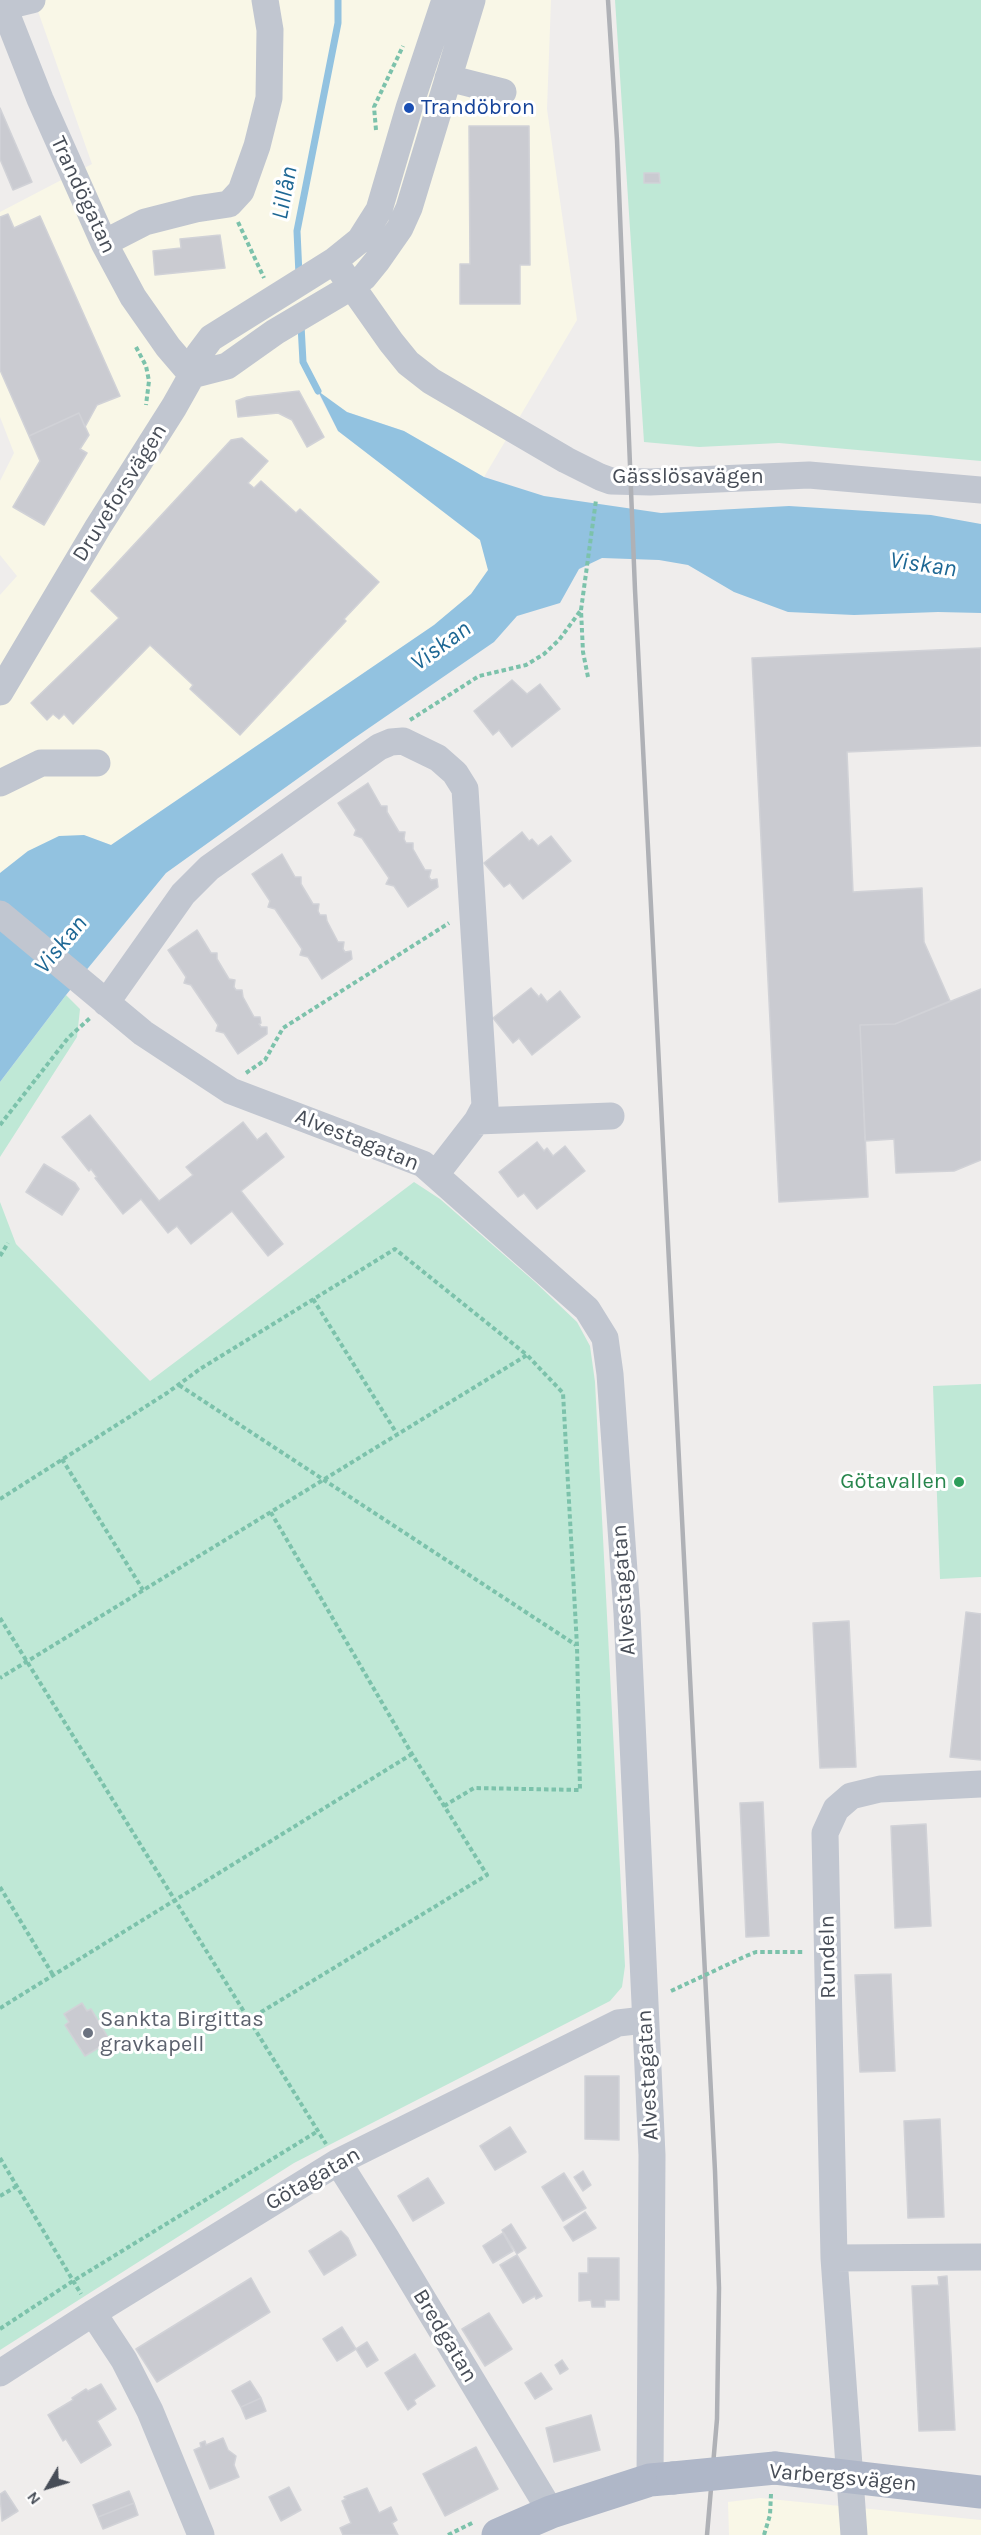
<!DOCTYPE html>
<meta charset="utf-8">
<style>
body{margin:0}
#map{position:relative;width:981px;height:2535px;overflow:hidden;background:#efedec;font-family:Karla,sans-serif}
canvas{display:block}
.north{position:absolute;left:18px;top:2457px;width:60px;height:60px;-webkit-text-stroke:4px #fff;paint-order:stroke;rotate:232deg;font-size:16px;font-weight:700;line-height:24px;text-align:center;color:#474d57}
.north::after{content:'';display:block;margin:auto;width:21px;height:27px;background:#474d57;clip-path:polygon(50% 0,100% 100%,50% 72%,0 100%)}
</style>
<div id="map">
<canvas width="981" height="2535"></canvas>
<div class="north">N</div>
</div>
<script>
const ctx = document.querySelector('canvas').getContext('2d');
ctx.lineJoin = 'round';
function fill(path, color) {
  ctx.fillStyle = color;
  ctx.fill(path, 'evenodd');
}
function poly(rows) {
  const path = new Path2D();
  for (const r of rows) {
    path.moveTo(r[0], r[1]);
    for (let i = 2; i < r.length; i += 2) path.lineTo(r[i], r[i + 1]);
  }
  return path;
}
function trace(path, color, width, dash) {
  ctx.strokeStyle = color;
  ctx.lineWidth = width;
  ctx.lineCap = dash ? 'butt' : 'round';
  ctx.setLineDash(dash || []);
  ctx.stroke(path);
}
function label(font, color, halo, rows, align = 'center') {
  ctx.font = font + ' Karla,sans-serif';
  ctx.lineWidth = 6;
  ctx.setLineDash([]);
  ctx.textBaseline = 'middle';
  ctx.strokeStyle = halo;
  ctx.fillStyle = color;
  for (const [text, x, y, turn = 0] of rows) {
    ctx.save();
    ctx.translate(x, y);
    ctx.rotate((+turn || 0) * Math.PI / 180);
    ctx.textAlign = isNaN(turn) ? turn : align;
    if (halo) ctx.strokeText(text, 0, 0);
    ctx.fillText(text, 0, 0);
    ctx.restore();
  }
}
fill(poly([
 [34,0,551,0,547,109,577,320,484,477,404,431,347,412,318,393,338,431,480,540,488,570,471,594,434,625,111,845,84,835,28,851,0,873,0,595,17,576,0,555,0,481,14,453,0,417,0,212,92,164],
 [760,2498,981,2520,981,2535,729,2535,728,2502]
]), '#f9f7e7');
fill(poly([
 [615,0,981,0,981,461,779,443,699,447,644,442],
 [66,995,80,1009,77,1037,0,1157,0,1082],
 [414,1182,440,1199,535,1282,577,1322,590,1346,595,1382,625,1966,622,1987,610,2001,294,2163,0,2350,0,1202,16,1244,150,1381],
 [981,1384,981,1577,940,1579,933,1386]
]), '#bfe8d6');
fill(poly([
 [318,391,347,412,404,431,484,477,544,496,661,513,789,506,931,515,981,524,981,613,938,612,854,615,788,612,734,592,688,565,659,560,602,558,579,569,560,603,517,616,494,642,353,739,166,873,66,995,0,1082,0,873,28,851,59,836,84,835,111,845,434,625,471,594,488,570,480,540,338,431]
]), '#92c2e0');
trace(poly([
 [299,275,297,231,338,23,338,0],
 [301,325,303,362,318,391]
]), '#92c2e0', 7);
const building = poly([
 [0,108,32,182,13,190,0,159,0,108],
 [469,126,529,126,530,265,520,265,520,304,460,304,460,264,470,264,469,126],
 [644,173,659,173,660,183,644,183,644,173],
 [8,214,14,228,40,216,120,396,97,405,85,427,79,413,29,436,0,370,0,217,8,214],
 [220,235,225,268,155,275,153,251,181,248,180,239,220,235],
 [299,391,324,437,307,447,292,420,278,413,238,417,236,401,247,397,299,391],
 [79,413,89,435,80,449,87,453,44,525,13,507,40,461,29,436,79,413],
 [242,438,268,461,248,483,254,488,261,481,296,513,300,509,379,582,344,619,346,621,240,735,190,689,193,685,150,645,73,724,64,714,59,719,53,714,47,720,31,703,119,618,91,591,231,440,242,438],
 [981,648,981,746,847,752,853,892,922,888,924,942,950,1001,895,1024,860,1025,868,1197,779,1202,752,658,981,648],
 [512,680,527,694,540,684,560,709,512,747,499,730,493,735,474,711,512,680],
 [368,783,381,806,387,806,387,812,399,832,405,832,404,839,406,843,413,843,413,849,425,870,431,870,429,877,431,880,437,879,438,887,408,907,394,886,386,884,389,878,362,838,354,835,356,830,338,803,368,783],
 [522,832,529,841,532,839,538,846,551,836,571,861,523,899,510,883,504,887,484,863,522,832],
 [282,854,295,877,301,877,301,884,313,904,319,904,318,911,320,915,326,915,327,921,338,942,344,942,343,949,345,952,351,951,352,959,322,979,308,957,300,955,302,949,275,909,268,907,270,901,252,874,282,854],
 [197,930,211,953,217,953,217,959,229,979,235,980,234,987,236,990,242,990,243,997,254,1017,260,1017,261,1023,259,1024,261,1027,267,1027,267,1034,238,1054,224,1033,216,1031,218,1025,191,985,184,983,186,977,168,950,197,930],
 [531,988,539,997,541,994,547,1002,560,991,580,1017,532,1055,519,1038,513,1043,493,1018,531,988],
 [981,989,981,1160,954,1171,896,1173,894,1139,865,1141,860,1025,895,1024,981,989],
 [90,1115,159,1201,193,1175,186,1167,243,1122,257,1140,266,1133,284,1157,241,1191,283,1244,268,1256,232,1211,191,1244,177,1226,168,1233,141,1199,123,1214,95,1178,97,1177,91,1169,89,1171,62,1137,90,1115],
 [537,1142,544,1151,547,1148,553,1156,565,1146,585,1171,537,1209,524,1193,518,1197,499,1172,537,1142],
 [44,1164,75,1183,79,1189,62,1215,26,1192,44,1164],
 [966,1612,981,1614,981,1760,950,1757,966,1612],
 [849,1621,856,1767,820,1768,813,1623,849,1621],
 [763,1802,769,1936,746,1937,740,1803,763,1802],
 [926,1824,931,1926,895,1928,891,1826,926,1824],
 [891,1974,895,2071,860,2072,855,1975,891,1974],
 [82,2003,87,2011,91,2009,110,2041,85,2056,65,2025,69,2022,64,2014,82,2003],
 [585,2076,619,2076,619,2140,585,2139,585,2076],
 [940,2119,944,2217,908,2218,904,2121,940,2119],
 [510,2127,526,2152,495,2170,480,2146,510,2127],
 [583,2171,591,2185,583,2191,574,2177,583,2171],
 [564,2173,586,2208,563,2221,542,2187,564,2173],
 [428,2178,444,2203,413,2221,398,2196,428,2178],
 [585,2212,596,2228,573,2241,564,2227,585,2212],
 [511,2224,526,2248,517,2254,502,2230,511,2224],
 [341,2231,348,2238,356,2255,324,2275,309,2251,341,2231],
 [503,2233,513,2251,493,2263,483,2246,503,2233],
 [517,2255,542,2296,536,2299,535,2296,523,2303,500,2265,517,2255],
 [588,2258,619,2258,619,2300,605,2300,605,2307,592,2307,591,2300,579,2301,579,2273,588,2273,588,2258],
 [947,2276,955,2430,919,2431,912,2286,939,2285,938,2277,947,2276],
 [251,2278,270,2312,157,2382,136,2349,251,2278],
 [489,2313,512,2349,485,2366,462,2329,489,2313],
 [342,2327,356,2349,337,2361,323,2339,342,2327],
 [367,2342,378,2360,367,2367,356,2349,367,2342],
 [415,2354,435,2386,414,2400,416,2404,408,2410,385,2373,415,2354],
 [562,2360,568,2369,560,2374,555,2365,562,2360],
 [541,2373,552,2389,535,2399,525,2383,541,2373],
 [250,2381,261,2398,241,2407,232,2391,250,2381],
 [101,2384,116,2409,97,2421,111,2445,81,2463,66,2439,63,2441,48,2415,73,2400,72,2398,86,2389,88,2391,101,2384],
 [261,2398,266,2411,246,2419,241,2407,261,2398],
 [591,2415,600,2450,554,2462,546,2428,591,2415],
 [223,2438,228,2450,236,2456,234,2465,239,2477,210,2489,194,2450,201,2447,200,2443,205,2441,206,2445,223,2438],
 [476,2447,498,2489,445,2516,423,2474,476,2447],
 [289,2487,301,2510,281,2521,269,2497,289,2487],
 [367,2488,379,2513,391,2507,397,2520,392,2523,398,2535,343,2535,340,2528,351,2523,342,2501,346,2499,344,2497,367,2488],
 [5,2491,18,2511,2,2521,0,2494,5,2491],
 [129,2491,134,2503,98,2517,93,2505,129,2491],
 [134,2503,138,2515,103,2529,98,2517,134,2503]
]);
fill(building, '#cacbd1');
trace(building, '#d1d2d7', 1.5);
trace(poly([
 [376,130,374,107,403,46],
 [238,222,264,278],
 [136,347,146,366,149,381,146,405],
 [588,677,583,652,581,610,596,500],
 [410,720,479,676,526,665,544,654,559,640,581,610],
 [246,1073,265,1060,283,1028,449,923],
 [0,1125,68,1038,90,1018],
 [0,1256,8,1243],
 [313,1299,397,1434],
 [179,1385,576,1645],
 [62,1459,143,1590],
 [0,1499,167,1393,200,1369,395,1249,527,1355,0,1678],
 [0,1618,326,2144],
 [444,1806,474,1788,580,1790,577,1646,563,1393,527,1355],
 [0,1887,53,1975],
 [746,1956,756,1952,805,1952],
 [0,2008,412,1754],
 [248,2020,487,1875,412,1754,270,1511],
 [0,2158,81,2294],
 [0,2196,17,2186],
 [0,2329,73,2281,318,2131],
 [448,2535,474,2522],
 [764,2535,770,2515,771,2494]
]), '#7cc2ab', 4, [4.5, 3]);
trace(poly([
 [1,0,40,99,104,243,133,297,168,347,192,375],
 [3,7,32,0],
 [448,78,503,92],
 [104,243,145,222,196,209,229,204,241,191,257,146,269,98,270,30,265,0],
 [334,261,391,342,408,363,431,381,566,460,600,477,611,481,650,482,809,475,981,490],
 [192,375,227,366,275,332,351,287,364,277,377,261,400,228,409,208,472,0],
 [0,692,98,527,174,407,192,375,199,354,211,338,334,261,360,240,379,210,409,108,445,0],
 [0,783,41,763,97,763],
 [0,914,143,1033,231,1091,423,1164,587,1309,605,1338,610,1374,627,1613,652,2155,650,2480],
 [106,1003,183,894,209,868,379,747,391,742,403,741,438,758,455,773,465,789,485,1106,477,1121,436,1174],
 [477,1121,611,1116],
 [338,2162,386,2238,551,2512],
 [834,2258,981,2257],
 [93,2313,124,2360,150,2411,201,2535],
 [0,2373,93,2313,338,2162,618,2023,644,2020],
 [854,2535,834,2258,825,1833,836,1809,851,1796,880,1789,981,1784]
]), '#c1c6d0', 27);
trace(poly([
 [775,2468,981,2492],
 [498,2535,551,2512,650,2480,673,2478]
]), '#afb7c8', 33);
trace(poly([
 [608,0,617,140,635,590,715,2171,719,2288,717,2419,707,2535]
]), '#afb1b6', 4.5);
trace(poly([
 [671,1991,746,1956]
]), '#7cc2ab', 4, [4.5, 3]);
trace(poly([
 [673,2478,775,2468]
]), '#afb7c8', 33);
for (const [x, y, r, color] of [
 [409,108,6,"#1a4fb4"],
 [959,1482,6,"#2e9e5b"],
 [88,2033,6,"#6b7280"]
]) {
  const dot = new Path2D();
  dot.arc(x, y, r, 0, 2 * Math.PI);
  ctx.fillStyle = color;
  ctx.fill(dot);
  trace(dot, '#fff', 2);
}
label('22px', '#164399', '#fff', [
 ["Trandöbron",421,108]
], 'left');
label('22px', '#474d57', '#fff', [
 ["Trandögatan",83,195,65],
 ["Gässlösavägen",688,477],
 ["Druveforsvägen",120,493,-58],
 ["Alvestagatan",357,1140,22],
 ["Alvestagatan",624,1590,-94],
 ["Rundeln",828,1957,-91],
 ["Alvestagatan",648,2075,-93],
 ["Götagatan",313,2179,-30],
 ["Bredgatan",445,2336,59],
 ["Varbergsvägen",843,2478,5]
]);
label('22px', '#27864d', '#fff', [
 ["Götavallen",947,1482]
], 'right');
label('22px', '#5b616d', '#fff', [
 ["Sankta Birgittas",100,2020],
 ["gravkapell",100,2045]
], 'left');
label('italic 24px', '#1d6794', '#fff', [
 ["Lillån",285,193,-79],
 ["Viskan",923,565,8],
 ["Viskan",441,646,-36],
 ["Viskan",61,945,-50]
]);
</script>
